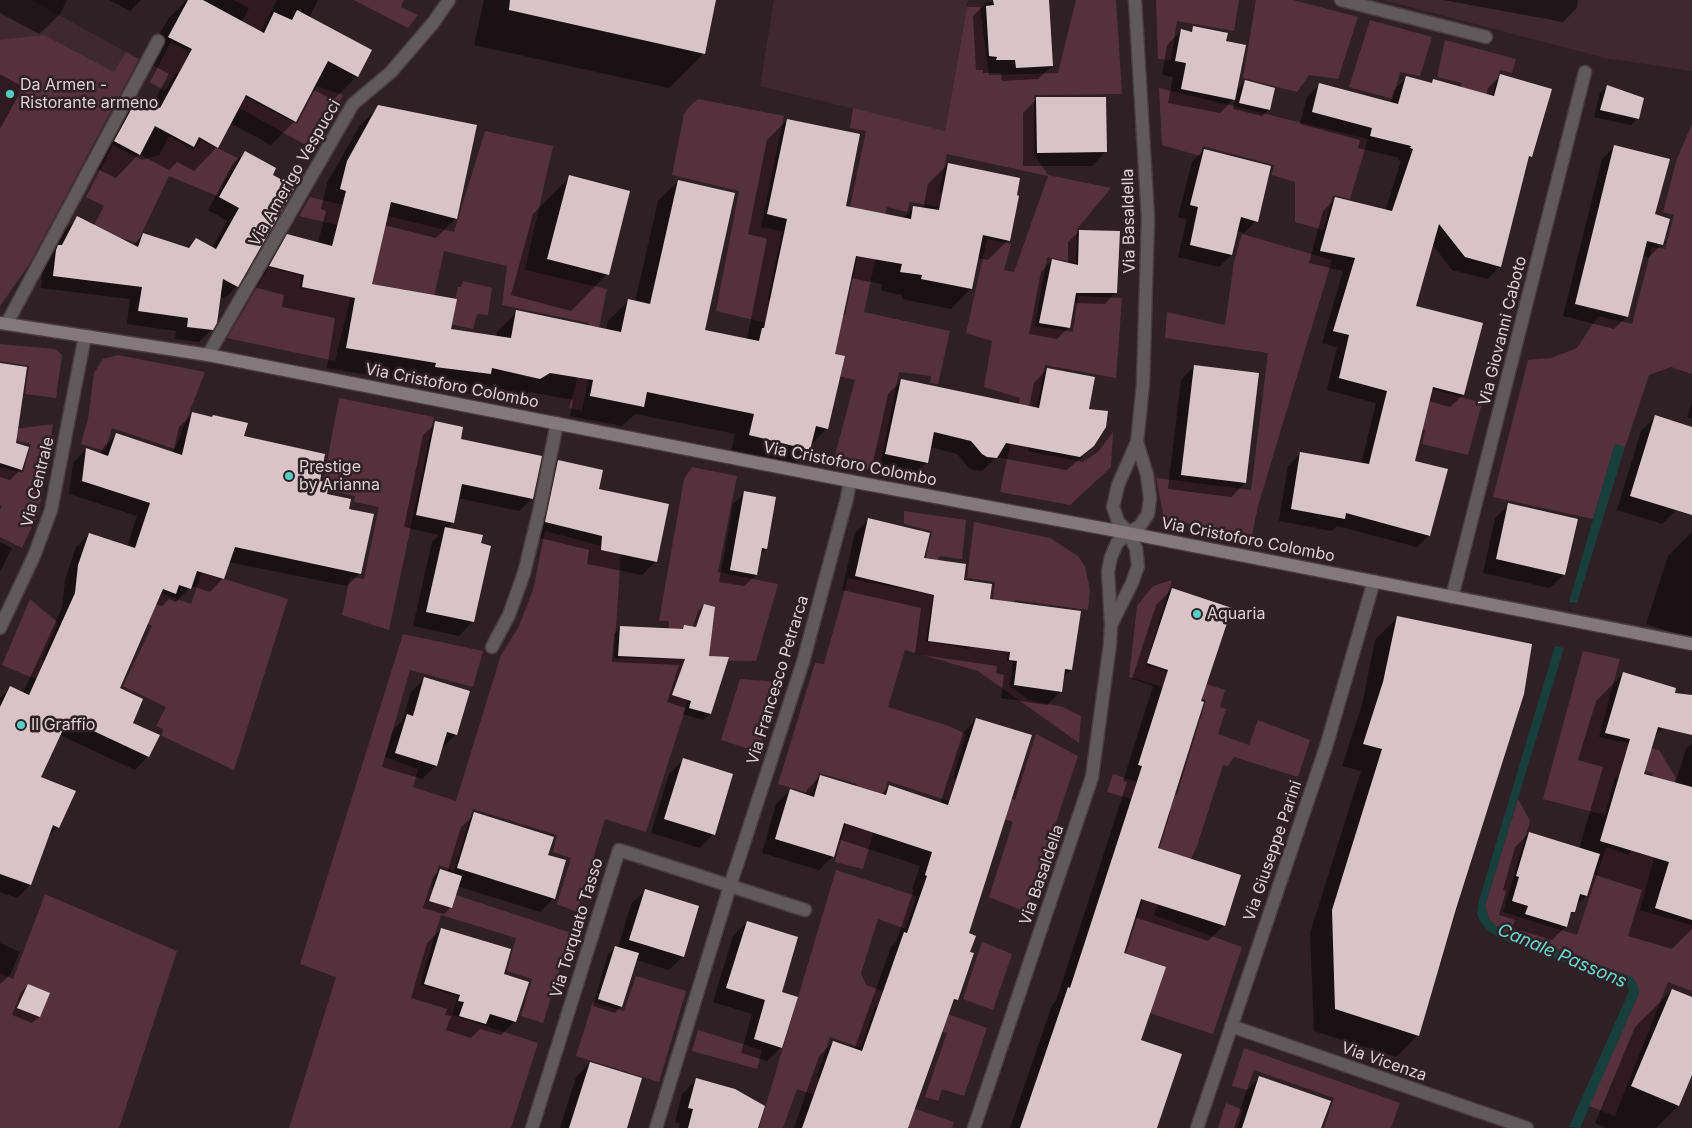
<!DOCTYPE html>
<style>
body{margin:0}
canvas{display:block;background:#2e2024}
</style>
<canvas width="1692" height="1128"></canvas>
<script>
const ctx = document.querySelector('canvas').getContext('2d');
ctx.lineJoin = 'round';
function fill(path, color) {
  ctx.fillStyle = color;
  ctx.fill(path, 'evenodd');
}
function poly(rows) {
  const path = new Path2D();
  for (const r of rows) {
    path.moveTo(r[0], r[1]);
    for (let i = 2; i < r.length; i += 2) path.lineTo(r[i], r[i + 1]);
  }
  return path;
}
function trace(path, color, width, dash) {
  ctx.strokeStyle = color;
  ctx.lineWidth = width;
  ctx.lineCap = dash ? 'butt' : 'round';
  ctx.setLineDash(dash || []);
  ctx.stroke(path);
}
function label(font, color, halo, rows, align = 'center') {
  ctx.font = font + ' Inter,sans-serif';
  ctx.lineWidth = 5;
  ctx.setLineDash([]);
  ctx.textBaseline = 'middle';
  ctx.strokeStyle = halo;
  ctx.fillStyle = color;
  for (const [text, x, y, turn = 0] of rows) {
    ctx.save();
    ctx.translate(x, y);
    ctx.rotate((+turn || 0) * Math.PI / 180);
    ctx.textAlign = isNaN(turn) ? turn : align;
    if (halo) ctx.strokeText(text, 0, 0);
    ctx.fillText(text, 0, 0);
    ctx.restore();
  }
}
fill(poly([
 [0,0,31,0,139,59,0,169],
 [774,0,968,0,945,131,760,86],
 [1384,0,1692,0,1692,71,1605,58]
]), '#3d292f');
fill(poly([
 [233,0,277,0,262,29,263,45,238,93,297,124,317,86,343,95,313,149,176,73,165,91,150,82,171,42,217,67,249,8],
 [354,0,404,0,401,7,418,15,408,28],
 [1076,0,1116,0,1122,94,1034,95,1034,154,1048,175,1111,188,1077,229,1076,263,1047,257,1035,326,1073,332,1078,296,1122,298,1116,378,1045,365,1028,451,1083,462,1098,452,1113,432,1111,467,1070,505,1000,492,1020,398,984,387,992,341,966,333,987,239,1011,244,1004,270,1014,272,1048,176,947,154,939,193,963,200,962,211,910,202,907,212,887,207,864,312,950,331,938,384,930,383,931,376,899,372,879,471,833,463,855,380,818,371,826,337,716,311,739,191,672,175,684,114,689,107,698,99,784,116,761,227,782,231,768,299,845,315,867,211,850,207,866,131,850,128,853,108,945,131,967,7,980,7,989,75,1058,73],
 [1156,0,1239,0,1234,31,1177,21,1171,60,1158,59],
 [1256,0,1293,0,1358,17,1338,79,1309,75,1297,92,1243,78],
 [1370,20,1432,37,1420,76,1400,72,1393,99,1349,87],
 [44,35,114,72,126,52,139,59,29,265,0,306,0,40],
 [1445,40,1516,59,1512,73,1500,70,1478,139,1450,130,1462,83,1437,77],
 [1159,88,1368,139,1350,199,1333,195,1323,230,1295,222,1295,182,1272,175,1274,165,1203,146,1200,156,1162,145],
 [1692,124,1692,374,1671,367,1649,375,1625,447,1615,444,1593,519,1493,497,1528,360,1551,358,1577,348,1598,316,1632,324,1652,247,1665,249,1674,215,1663,212,1677,159],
 [485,131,553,146,525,270,607,289,582,411,569,408,577,380,589,323,502,305,507,266,444,251,429,319,407,294,407,290,369,283,353,288,335,361,227,338,269,267,301,276,300,288,337,295,365,232,299,216,310,197,454,232],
 [169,136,194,150,200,140,238,158,217,196,169,176,137,243,92,229,104,206,86,197,113,145,142,160,159,155],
 [1242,234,1332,260,1258,506,1252,535,1164,519,1156,478,1251,490,1268,353,1165,338,1167,312,1225,325,1234,262],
 [463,281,492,288,488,315,477,314,473,329,450,324,458,287,461,287],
 [0,344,55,349,62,355,56,398,25,394,29,366,0,361],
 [118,355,205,372,175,449,112,428,105,451,81,444,88,419,94,373,103,359],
 [1393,378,1482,403,1468,455,1422,444,1425,430,1382,419],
 [339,398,434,417,389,630,342,615,350,577,364,579,379,507,354,502,355,496,330,491,331,480,324,478],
 [53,424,39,511,22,548,0,537,0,510,2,506,0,505,0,467,23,473,31,444,18,441,15,429],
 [692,467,737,476,718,572,778,584,756,661,701,660,646,832,605,819,577,912,557,904,571,858,553,852,557,835,473,809,454,871,439,865,432,887,571,933,543,1023,521,1016,532,979,507,971,516,938,441,915,420,985,458,996,452,1015,538,1043,511,1128,289,1128,336,977,300,964,403,634,483,651,473,687,410,670,385,757,418,769,413,787,456,801,501,655,519,626,533,590,545,531,621,551,614,658,667,659,669,621,659,621,684,479],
 [904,511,966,520,962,559,939,556,926,641,969,649,972,627,989,629,995,582,967,578,974,522,1050,538,1078,556,1085,566,1090,590,1088,610,1015,600,1007,661,1013,662,1010,686,1029,700,1063,707,1081,716,1079,743,978,671,905,650,888,707,949,726,966,734,953,778,1015,800,1036,734,1078,756,1026,912,989,897,1013,822,888,781,863,869,835,862,857,784,819,773,812,794,778,784,815,663,824,664,848,578,918,592,932,531,904,524],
 [202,572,288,599,234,770,162,736,163,729,156,726,166,707,123,686,152,626,145,622,158,592,191,604],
 [1172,580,1146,665,1225,690,1220,707,1226,709,1218,734,1249,745,1258,720,1310,740,1298,777,1234,757,1228,766,1223,765,1197,846,1191,859,1158,904,1154,915,1242,947,1213,1034,1125,1005,1121,969,1171,811,1107,792,1113,774,1177,795,1206,700,1129,677,1137,606,1153,586],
 [30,599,58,623,42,660,114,692,107,709,2,665],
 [1583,651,1620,659,1599,737,1659,750,1676,778,1640,910,1692,925,1692,991,1668,982,1615,1116,1589,1106,1639,993,1630,976,1506,932,1496,926,1489,919,1485,906,1518,799,1530,821,1503,912,1577,935,1606,847,1629,855,1653,773,1638,769,1634,781,1615,777,1605,815,1543,799],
 [740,679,781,682,759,752,721,740],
 [836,870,916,896,906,929,878,919,861,973,866,985,987,1028,964,1096,942,1089,938,1101,925,1097,947,1033,875,1006,861,1048,830,1037,817,1076,954,1122,952,1128,911,1128,797,1089,783,1128,759,1128],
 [45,894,177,951,119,1128,0,1128,0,973,13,979],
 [982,942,1012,954,993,1010,963,999],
 [636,976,686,991,659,1082,576,1056,593,1002,624,1011],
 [698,1030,762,1050,757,1069,692,1051],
 [1244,1048,1400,1103,1391,1128,1324,1128,1334,1098,1254,1070,1247,1090,1232,1086],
 [1226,1103,1243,1110,1237,1128,1218,1128]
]), '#56313d');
fill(poly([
 [1615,444,1625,447,1577,603,1569,602],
 [1555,646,1564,648,1485,906,1489,919,1496,926,1506,932,1630,976,1635,980,1638,986,1639,993,1580,1128,1569,1127,1629,991,1627,985,1502,939,1488,931,1481,923,1477,913,1478,904]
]), '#173f3c');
fill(poly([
 [0,0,67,0,60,14,39,34,0,13],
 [109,0,141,0,130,11],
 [187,0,318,0,309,18,357,76,333,100,312,89,295,121,271,145,230,123,217,147,194,171,177,162,169,170,139,154,116,178,91,166,114,122,138,98,152,105,169,74,145,61,168,19],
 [484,0,715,0,704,53,669,88,474,45],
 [1018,0,1048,0,1052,66,1038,79,1002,81,1001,73,983,73,983,70,976,70,973,16,987,2],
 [1443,0,1578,0,1577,8,1563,22],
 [1193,28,1225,42,1236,91,1245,81,1269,109,1262,116,1233,109,1236,97,1220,113,1168,103,1173,77,1162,75,1167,45,1181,31,1189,32],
 [0,74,23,87,0,129],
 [1501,75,1531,156,1527,160,1500,266,1488,279,1452,270,1432,244,1414,307,1481,324,1463,395,1450,407,1428,401,1413,462,1429,535,1417,547,1337,526,1332,531,1279,521,1288,466,1301,453,1361,464,1376,403,1327,390,1337,347,1322,343,1343,271,1309,263,1323,211,1335,199,1385,211,1401,161,1398,160,1399,158,1358,148,1360,140,1300,124,1307,97,1319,85,1390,103,1394,90,1406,78,1430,84,1434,81,1486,95,1488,88],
 [1607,87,1642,99,1637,119,1631,125,1594,117,1600,93],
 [1037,99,1105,152,1092,166,1023,166,1023,113],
 [379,106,456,218,436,238,384,225,370,285,450,330,496,337,497,332,517,312,606,330,608,321,628,301,635,302,658,201,678,181,703,331,747,339,767,239,748,234,767,140,787,120,844,207,902,219,914,207,923,209,928,184,948,164,1008,240,988,260,977,258,971,288,951,309,902,299,902,295,881,291,882,284,850,278,834,355,827,428,789,469,730,455,735,434,635,414,622,426,570,416,573,400,529,392,519,399,475,389,470,394,416,387,416,383,327,368,335,318,282,307,284,295,250,286,267,256,287,236,318,243,326,211,321,209,327,183,359,127],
 [1615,146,1654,215,1669,220,1661,245,1649,257,1642,256,1627,316,1614,329,1563,316,1602,159],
 [1204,150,1256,221,1244,233,1236,231,1231,255,1219,267,1178,257,1187,219,1178,217,1192,162],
 [245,152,237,286,224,299,220,296,212,329,199,342,175,339,176,331,127,324,130,299,41,288,43,263,54,251,65,230,78,218,132,246,144,234,186,249,196,239,212,248,227,221,208,210,232,165],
 [570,177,607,274,571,311,511,295,533,214],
 [1080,231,1116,292,1105,304,1073,303,1068,328,1057,339,1029,334,1041,272,1052,260,1068,264,1068,242],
 [0,364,14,444,21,469,10,480,0,477],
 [1194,366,1245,483,1231,497,1168,489,1181,380],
 [1047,369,1088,410,1093,446,1079,460,1066,470,996,457,982,471,974,470,969,468,957,454,930,447,927,462,913,476,872,467,888,394,902,380,1029,407,1034,383],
 [1692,401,1692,419,1687,417],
 [193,414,243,437,318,482,325,495,348,510,360,573,347,586,228,562,223,578,210,592,191,586,176,602,169,599,162,606,155,604,118,688,131,723,148,756,135,770,60,735,39,778,58,827,47,838,30,885,17,898,0,892,0,698,10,687,23,693,62,608,65,580,76,547,89,534,127,547,137,516,69,494,73,463,86,449,101,454,103,448,117,434,173,453,179,427],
 [1655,417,1692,428,1692,456,1676,510,1662,524,1617,510,1641,431],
 [436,423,532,498,519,511,458,498,453,522,447,529,480,544,489,547,472,622,459,636,413,626,432,542,439,535,404,527,423,435],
 [558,461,597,490,656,561,642,575,587,564,589,550,532,536,544,475],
 [745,493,766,549,759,555,756,575,744,586,719,582,733,504],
 [1509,505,1564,574,1550,588,1483,573,1495,518],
 [869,519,923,559,963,581,989,600,1071,670,1062,678,1061,691,1047,705,1001,698,1004,675,996,673,997,666,915,654,921,608,842,590,855,533],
 [1692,532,1692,639,1646,624,1668,556],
 [0,542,12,548,0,572],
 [1172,589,1200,702,1156,849,1224,925,1208,941,1134,917,1122,954,1155,1128,1010,1128,1052,1005,1056,1001,1127,782,1123,781,1153,686,1132,679,1156,605],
 [704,605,710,714,703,720,683,714,685,708,667,702,679,665,612,662,614,634,620,627,681,630,684,626,692,628,698,612],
 [1397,618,1523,694,1418,1035,1396,1057,1314,1031,1310,933,1361,771,1342,766,1362,705,1375,640],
 [1623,674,1663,728,1654,737,1643,775,1675,784,1686,749,1692,743,1692,929,1672,949,1628,936,1642,890,1592,874,1586,896,1576,906,1574,911,1569,917,1566,926,1552,940,1512,928,1515,920,1499,915,1506,891,1503,890,1515,847,1529,833,1579,849,1603,767,1578,760,1596,701],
 [424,679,456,734,442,748,436,765,422,779,382,767,393,730,402,721,411,692],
 [976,719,967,934,957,999,950,1007,904,1128,794,1128,819,1056,833,1042,854,1050,891,947,896,942,914,889,912,889,920,866,838,839,833,856,819,870,762,853,776,804,790,791,805,796,807,790,820,776,881,795,889,786,940,804,963,733],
 [683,760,713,834,700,848,651,833,669,774],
 [475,814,546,856,554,898,540,912,457,886,450,908,444,914,423,908,433,877,440,870,447,873,461,827],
 [645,890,683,956,669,970,636,960,621,1006,615,1013,593,1006,608,954,615,948,618,948,631,904],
 [747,922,780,993,781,1047,767,1061,741,1053,752,1014,713,1002,733,936],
 [441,929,502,975,515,1021,501,1035,480,1029,471,1038,446,1030,451,1016,445,1015,447,1009,411,998,427,943],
 [0,943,20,952,10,975,0,984],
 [28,985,39,1017,32,1023,12,1015,21,992],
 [1672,990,1692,998,1692,1072,1678,1106,1656,1128,1606,1128,1595,1123,1635,1027],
 [590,1063,625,1128,560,1128,576,1077],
 [1260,1077,1320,1128,1234,1128,1247,1090],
 [696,1080,756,1128,679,1128,680,1123,675,1122,682,1094]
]), '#0007');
fill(poly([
 [188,0,203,0,264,33,274,12,292,20,297,10,372,50,358,77,328,61,296,122,246,95,218,148,199,137,194,147,155,126,140,155,114,141,138,97,160,108,192,49,168,37],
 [510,0,716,0,705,54,509,10],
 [993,0,1049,0,1053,66,1016,68,1015,60,996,60,997,57,989,56,986,6,994,5],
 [1193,26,1228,33,1226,41,1246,45,1235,100,1181,89,1186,63,1175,61,1181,29,1192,32],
 [1500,74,1552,89,1532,157,1529,156,1501,267,1465,257,1439,224,1416,306,1483,323,1464,395,1433,387,1415,461,1448,469,1430,536,1346,513,1345,519,1291,509,1300,452,1369,464,1387,391,1339,378,1349,335,1333,331,1355,258,1320,251,1335,197,1392,211,1413,149,1410,148,1411,146,1370,136,1372,128,1312,112,1319,83,1398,104,1406,76,1432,83,1433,79,1494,96],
 [1245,80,1275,88,1270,110,1239,103],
 [1607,85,1644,98,1639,119,1600,110],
 [1036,97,1106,97,1107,152,1037,153],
 [378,105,477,125,457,219,391,202,372,284,457,299,451,329,511,338,516,310,621,332,628,299,650,304,678,180,735,193,705,330,759,341,762,328,764,328,787,219,767,214,787,119,860,134,846,206,911,219,913,206,939,210,948,163,1020,178,1017,195,1019,196,1010,241,983,235,972,289,921,279,922,275,900,272,902,264,856,256,835,354,845,356,828,429,816,426,810,450,749,435,754,414,647,392,644,407,590,396,593,380,550,373,540,379,492,368,491,374,435,367,436,363,346,348,355,298,302,287,304,275,269,266,287,234,332,246,346,191,340,189,347,161],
 [1614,145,1670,159,1655,214,1670,219,1663,245,1647,241,1628,317,1575,304],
 [1204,149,1271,166,1258,222,1241,217,1232,255,1190,245,1198,207,1190,205],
 [245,151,276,168,273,175,295,187,238,287,223,279,217,323,213,330,187,327,188,318,138,311,142,287,53,276,56,250,58,245,62,245,77,216,138,247,143,233,189,248,196,238,216,249,239,208,219,197],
 [569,175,630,191,609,275,547,259],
 [1079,230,1120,231,1117,293,1076,293,1070,328,1039,323,1052,259,1078,265],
 [0,363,27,367,16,443,29,447,22,470,0,463],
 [1194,365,1259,373,1246,483,1181,475],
 [1047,368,1095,377,1089,409,1108,411,1106,427,1094,446,1080,457,1006,443,997,458,987,457,982,454,971,441,934,432,928,463,885,454,901,379,1039,408],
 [192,412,212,417,213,415,248,423,244,436,325,454,320,481,329,483,327,494,351,499,349,509,374,514,361,574,235,547,224,579,197,571,191,589,179,585,176,594,163,589,120,688,143,699,133,723,160,735,149,757,68,719,41,777,76,791,59,828,53,825,31,885,0,874,0,707,10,686,29,695,75,593,78,565,89,533,135,548,150,503,82,481,86,448,108,456,116,433,182,455],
 [1655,415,1692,427,1692,515,1630,496],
 [435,421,463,427,461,439,542,456,533,499,462,484,454,523,416,515],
 [558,460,603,470,599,489,669,504,657,562,601,550,602,536,545,522],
 [744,491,776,497,767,549,762,548,757,575,730,570],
 [1508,503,1578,519,1565,575,1496,559],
 [868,518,930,533,924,558,966,564,964,580,992,584,990,599,1081,611,1072,670,1065,669,1062,692,1014,685,1017,661,1009,660,1010,652,928,641,934,595,855,576],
 [445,527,483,535,481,543,491,546,474,622,426,612],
 [1172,588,1232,608,1201,701,1204,702,1158,848,1241,875,1225,926,1141,899,1124,953,1166,967,1141,1040,1182,1054,1157,1128,1020,1128,1068,987,1070,988,1142,766,1138,765,1168,670,1147,663],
 [704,604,715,607,709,656,729,657,711,714,689,708,691,701,672,695,685,659,618,656,620,626,683,629,684,625,696,627],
 [1397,616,1532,644,1524,694,1456,909,1419,1036,1335,1009,1332,910,1382,749,1363,744,1383,682],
 [1623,672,1676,688,1675,693,1692,695,1692,735,1658,727,1644,774,1692,787,1692,920,1655,908,1669,862,1600,841,1630,739,1605,733],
 [424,677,470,691,457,735,447,732,437,766,395,753,407,714,413,716],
 [976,718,1032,735,969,933,976,936,970,952,974,953,958,1000,954,999,908,1128,802,1128,833,1041,862,1051,904,932,907,933,927,876,925,875,932,852,844,823,834,857,775,839,790,789,814,797,820,775,886,795,889,785,948,805],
 [683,758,733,774,715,835,664,819],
 [474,812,554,837,548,855,566,860,555,899,457,868],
 [1529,832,1600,854,1587,896,1580,894,1575,912,1571,912,1567,927,1525,914,1528,906,1512,901,1519,877,1516,876],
 [440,869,462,876,452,908,429,901],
 [645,889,699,906,684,957,629,940],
 [747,921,798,937,782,992,798,997,782,1048,754,1039,765,1000,726,988],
 [441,928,511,949,504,974,529,982,516,1022,490,1014,486,1024,459,1016,464,1002,458,1001,460,995,424,984],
 [615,946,639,953,622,1007,598,999],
 [28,984,50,993,40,1017,17,1008],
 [1672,989,1692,997,1692,1075,1679,1106,1631,1086],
 [590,1062,642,1078,627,1128,569,1128],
 [1259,1076,1331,1101,1321,1128,1242,1128],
 [696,1078,735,1089,765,1106,758,1128,688,1128,693,1109,688,1108]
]), '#d7c4c9');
const service = poly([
 [492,647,509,615,524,573,539,512,557,423]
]);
const minor = poly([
 [1341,0,1486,37],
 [7,323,158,41],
 [208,355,353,104,391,72,433,23,449,0],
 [1452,597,1585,72],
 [1111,625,1132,583,1138,566,1136,548,1128,533,1118,521,1113,507,1118,485,1137,442,1143,384,1148,218,1135,0],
 [0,628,34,556,51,510,85,336],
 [1231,1026,1527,1128],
 [532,1128,619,850,805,910],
 [656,1128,730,886,803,662,847,498,850,481],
 [974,1128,1092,777,1110,644,1111,625,1108,571,1111,557,1117,543,1128,533,1140,526,1148,514,1150,499,1147,475,1137,442],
 [1197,1128,1326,747,1374,581]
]);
const secondary = poly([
 [0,323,208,355,850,481,1128,533,1692,644]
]);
trace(service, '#4a3d40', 15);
trace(minor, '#4a3d40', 15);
trace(secondary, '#4a3d40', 15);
trace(service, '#615a5c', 12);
trace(minor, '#615a5c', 12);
trace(secondary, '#83787b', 12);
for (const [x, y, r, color] of [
 [10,94,5,"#55cec4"],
 [289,476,5,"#55cec4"],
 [1197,614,5,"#55cec4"],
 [21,725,5,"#55cec4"]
]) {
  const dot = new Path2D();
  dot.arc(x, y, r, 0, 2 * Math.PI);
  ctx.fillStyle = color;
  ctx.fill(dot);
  trace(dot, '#2e2024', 2);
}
label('16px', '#ddd3d5', '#2e2024', [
 ["Da Armen -",20,85],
 ["Ristorante armeno",20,103],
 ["Prestige",299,467],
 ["by Arianna",299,485],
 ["Aquaria",1207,614],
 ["Il Graffio",31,725]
], 'left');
label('16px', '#ddd3d5', '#2e2024', [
 ["Via Amerigo Vespucci",295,173,-60],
 ["Via Basaldella",1129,221,-91],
 ["Via Giovanni Caboto",1503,331,-76],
 ["Via Cristoforo Colombo",452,386,11],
 ["Via Cristoforo Colombo",850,464,11],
 ["Via Centrale",38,482,-76],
 ["Via Cristoforo Colombo",1248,540,11],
 ["Via Francesco Petrarca",778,680,-73],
 ["Via Giuseppe Parini",1273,851,-71],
 ["Via Basaldella",1042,875,-71],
 ["Via Torquato Tasso",577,928,-73],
 ["Via Vicenza",1384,1062,19]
]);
label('italic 18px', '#65d9cf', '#2e2024', [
 ["Canale Passons",1562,956,23]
]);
</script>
